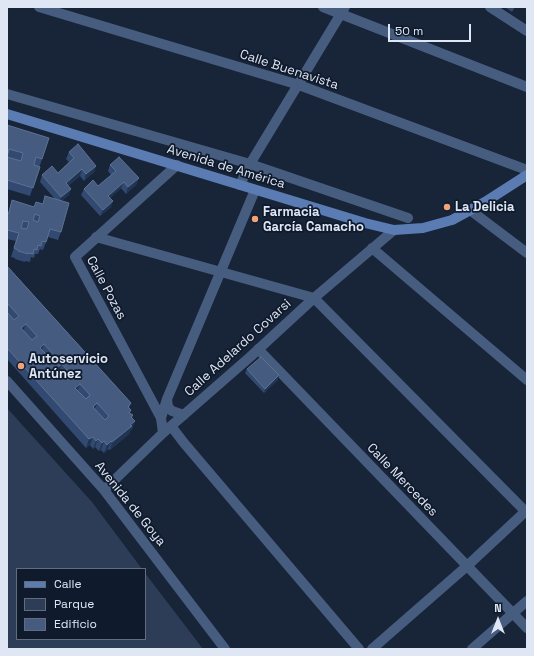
<!DOCTYPE html>
<meta charset="utf-8">
<style>
body{margin:0}
#map{position:relative;width:534px;height:656px;overflow:hidden;background:#182437;font-family:"Space Grotesk",sans-serif}
canvas{display:block}
.frame{position:absolute;inset:0;border:8px solid #dfe7f4;pointer-events:none}
.legend{position:absolute;left:16px;top:568px;width:130px;height:72px;box-sizing:border-box;background:#0f1a2d;border:1px solid #626c7d;margin:0;padding:5px 7px;list-style:none;font-size:12px;color:#dfe7f4}
.legend li{display:flex;align-items:center;gap:8px;height:20px}
.legend b{width:20px;border:1px solid #626c7d}
.north{position:absolute;left:478px;top:600px;width:40px;height:40px;-webkit-text-stroke:3px #0f1a2d;paint-order:stroke;rotate:0deg;font-size:11px;font-weight:700;line-height:16px;text-align:center;color:#dfe7f4}
.north::after{content:'';display:block;margin:auto;width:14px;height:18px;background:#dfe7f4;clip-path:polygon(50% 0,100% 100%,50% 72%,0 100%)}
.scale{position:absolute;left:388px;top:24px;width:83px;height:18px;box-sizing:border-box;border:2px solid #dfe7f4;border-top:0;padding-left:5px;font-size:12px;line-height:14px;white-space:nowrap;color:#dfe7f4;-webkit-text-stroke:3px #0f1a2d;paint-order:stroke}
</style>
<div id="map">
<canvas width="534" height="656"></canvas>
<div class="frame"></div>
<ul class="legend">
<li><b style="height:5px;background:#5a7cb3"></b>Calle</li>
<li><b style="height:11px;background:#2d3d57"></b>Parque</li>
<li><b style="height:11px;background:#455b7f"></b>Edificio</li>
</ul>
<div class="north">N</div>
<div class="scale">50 m</div>
</div>
<script>
const ctx = document.querySelector('canvas').getContext('2d');
ctx.lineJoin = 'round';
function fill(path, color) {
  ctx.fillStyle = color;
  ctx.fill(path, 'evenodd');
}
function poly(rows) {
  const path = new Path2D();
  for (const r of rows) {
    path.moveTo(r[0], r[1]);
    for (let i = 2; i < r.length; i += 2) path.lineTo(r[i], r[i + 1]);
  }
  return path;
}
function trace(path, color, width, dash) {
  ctx.strokeStyle = color;
  ctx.lineWidth = width;
  ctx.lineCap = dash ? 'butt' : 'round';
  ctx.setLineDash(dash || []);
  ctx.stroke(path);
}
function label(font, color, halo, rows, align = 'center') {
  ctx.font = font + ' "Space Grotesk",sans-serif';
  ctx.lineWidth = 3.5;
  ctx.setLineDash([]);
  ctx.textBaseline = 'middle';
  ctx.strokeStyle = halo;
  ctx.fillStyle = color;
  for (const [text, x, y, turn = 0] of rows) {
    ctx.save();
    ctx.translate(x, y);
    ctx.rotate((+turn || 0) * Math.PI / 180);
    ctx.textAlign = isNaN(turn) ? turn : align;
    if (halo) ctx.strokeText(text, 0, 0);
    ctx.fillText(text, 0, 0);
    ctx.restore();
  }
}
fill(poly([
 [7,408,92,502,142,569,17,569,17,639,145,639,145,573,203,649,7,649]
]), '#2d3d57');
trace(poly([
 [39,7,299,85,527,170],
 [323,7,527,87],
 [490,7,527,31],
 [7,94,250,164,408,218],
 [240,185,250,164,345,7],
 [470,210,527,253],
 [96,237,314,298,527,513],
 [372,248,527,380],
 [258,349,527,628],
 [7,381,104,490,225,649],
 [167,399,168,407,172,411,184,415],
 [161,418,167,399,255,190],
 [171,426,184,443,359,649],
 [163,433,161,418,75,257,177,165],
 [104,490,163,433,250,357,314,298,394,230],
 [372,649,467,566,527,510],
 [472,649,527,601]
]), '#475d7f', 10);
trace(poly([
 [7,114,365,223,394,230,423,228,452,220,485,202,527,175]
]), '#5a7cb3', 10);
fill(poly([
 [505,7,515,7,512,12],
 [7,125,42,159,30,196,7,189],
 [69,152,96,166,94,172,84,181,80,176,68,186,69,195,61,201,61,232,58,240,48,237,43,250,40,249,38,254,35,254,34,258,31,257,30,262,25,261,25,262,15,259,15,258,11,257,16,241,7,239,7,213,8,213,12,200,34,207,43,204,45,196,55,199,40,182,42,175,58,173,69,162,66,159],
 [110,165,139,178,136,185,126,194,121,188,110,198,111,207,100,216,81,195,84,189,98,186,111,175,108,171],
 [7,266,131,403,129,408,131,410,130,413,133,415,132,419,135,421,132,429,130,431,129,434,110,450,108,449,104,453,101,450,99,451,95,447,93,449,90,445,86,448,7,359],
 [247,369,278,380,264,393,245,373]
]), '#324a71');
fill(poly([
 [96,166,94,172,84,181,86,174],
 [82,169,80,176,64,189,66,183],
 [139,178,136,185,126,194,128,187],
 [124,182,121,188,106,202,108,196],
 [71,189,69,195,59,204,61,197],
 [113,201,111,207,100,216,103,210],
 [26,324,23,332,21,328],
 [44,344,41,352,40,348],
 [62,364,59,372,57,368],
 [279,375,278,380,264,393,265,389],
 [80,384,77,392,75,388],
 [97,403,94,412,93,407],
 [135,421,132,429,130,431,129,434,110,450,112,442],
 [93,437,90,445,86,448,89,439],
 [98,439,95,447,93,449,96,441],
 [104,441,101,450,99,451,102,443],
 [111,441,108,449,104,453,107,445]
]), '#203454');
const building = poly([
 [7,125,49,138,42,159,36,157,34,165,40,167,33,188,7,180,7,157,21,161,23,153,9,149,7,157,7,125],
 [78,144,96,166,86,174,82,169,66,183,71,189,61,197,42,175,52,166,58,173,74,158,69,152,78,144],
 [119,157,139,178,128,187,124,182,108,196,113,201,103,210,84,189,93,180,98,186,116,171,110,165,119,157],
 [45,196,69,203,61,232,50,229,46,242,42,241,41,246,38,245,37,250,34,249,33,254,28,253,28,254,18,251,18,250,14,248,19,233,7,230,7,213,9,213,12,200,34,207,36,202,43,204,45,196],
 [35,214,40,216,38,222,33,220,35,214],
 [23,221,29,222,27,229,21,228,23,221],
 [7,266,131,403,128,407,131,410,129,413,133,415,131,417,135,421,130,425,132,426,112,442,111,441,107,445,104,441,102,443,98,439,96,441,93,437,89,439,7,348,7,312,14,320,19,316,8,304,7,305,7,266],
 [26,324,37,336,32,340,21,328,26,324],
 [44,344,55,356,51,359,40,348,44,344],
 [62,364,72,376,68,380,57,368,62,364],
 [80,384,90,395,86,399,75,388,80,384],
 [97,403,109,416,105,420,93,407,97,403],
 [261,357,279,375,265,389,247,369,261,357]
]);
fill(building, '#455b7f');
trace(building, '#5d7191', 1);
for (const [x, y, r, color] of [
 [447,207,4,"#f0a278"],
 [255,219,4,"#f0a278"],
 [21,366,4,"#f0a278"]
]) {
  const dot = new Path2D();
  dot.arc(x, y, r, 0, 2 * Math.PI);
  ctx.fillStyle = color;
  ctx.fill(dot);
  trace(dot, '#0f1a2d', 1.5);
}
label('13px', '#dfe7f4', '#0f1a2d', [
 ["Calle Buenavista",289,70,18],
 ["Avenida de América",226,167,17],
 ["Calle Pozas",106,288,62],
 ["Calle Adelardo Covarsi",238,348,-42],
 ["Calle Mercedes",402,480,46],
 ["Avenida de Goya",130,504,51]
]);
label('bold 13px', '#dfe7f4', '#0f1a2d', [
 ["La Delicia",455,207],
 ["Farmacia",263,212],
 ["García Camacho",263,227],
 ["Autoservicio",29,359],
 ["Antúnez",29,374]
], 'left');
</script>
